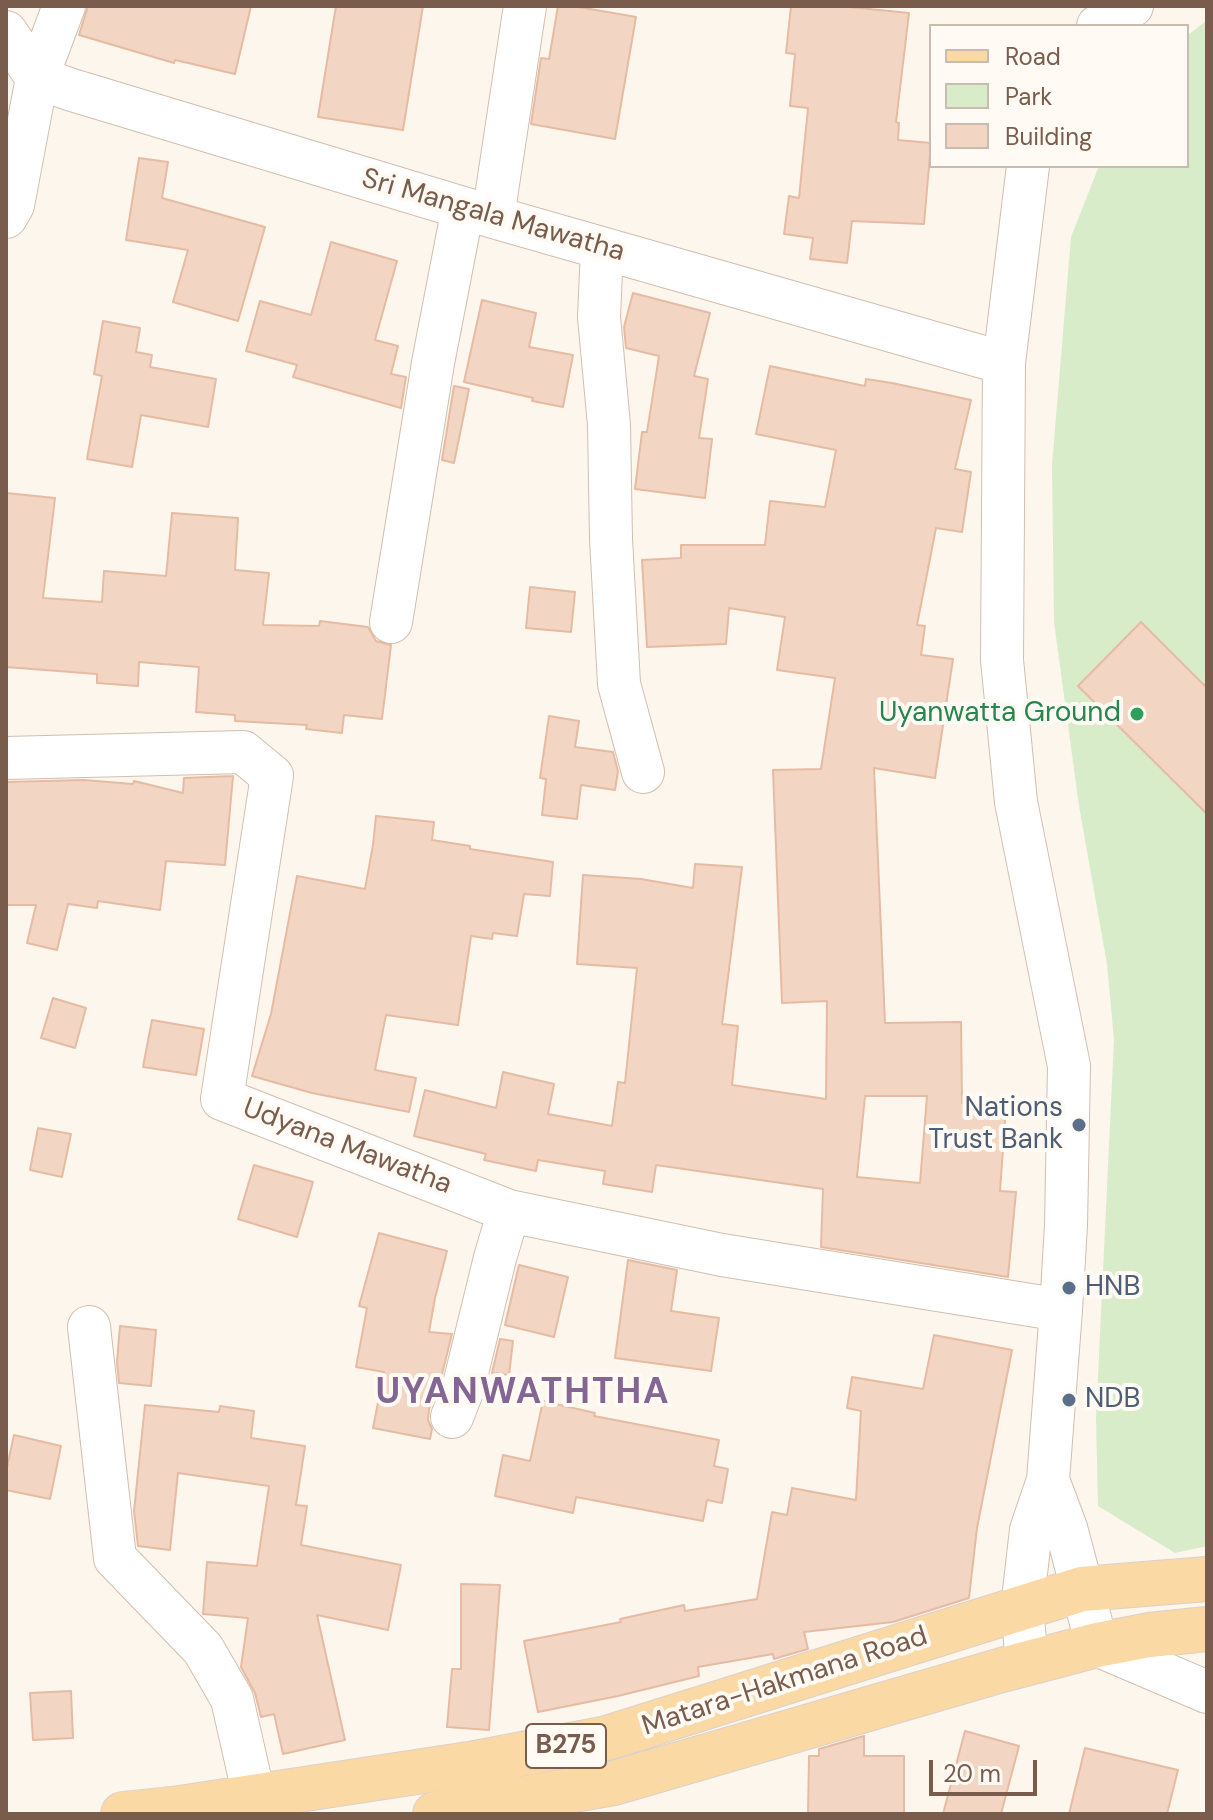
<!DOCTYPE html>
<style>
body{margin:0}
#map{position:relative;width:1213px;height:1820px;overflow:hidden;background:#fdf6ec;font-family:"DM Sans",sans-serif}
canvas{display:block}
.frame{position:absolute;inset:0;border:8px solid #7a5c4d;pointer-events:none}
.legend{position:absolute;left:929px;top:24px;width:260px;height:144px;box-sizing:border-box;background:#fffaf3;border:2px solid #cabbb1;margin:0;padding:10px 14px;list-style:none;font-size:24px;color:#7a5c4d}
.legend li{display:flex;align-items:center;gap:16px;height:40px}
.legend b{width:40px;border:2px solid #cabbb1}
.scale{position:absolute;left:929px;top:1760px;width:108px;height:36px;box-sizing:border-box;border:4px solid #7a5c4d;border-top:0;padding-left:10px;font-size:24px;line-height:28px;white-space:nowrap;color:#7a5c4d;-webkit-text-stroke:6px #fffaf3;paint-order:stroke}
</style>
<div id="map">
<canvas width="1213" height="1820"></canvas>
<div class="frame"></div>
<ul class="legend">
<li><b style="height:10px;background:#fbd9a5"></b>Road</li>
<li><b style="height:22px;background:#d8ecc9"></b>Park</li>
<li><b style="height:22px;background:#f3d5c3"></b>Building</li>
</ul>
<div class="scale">20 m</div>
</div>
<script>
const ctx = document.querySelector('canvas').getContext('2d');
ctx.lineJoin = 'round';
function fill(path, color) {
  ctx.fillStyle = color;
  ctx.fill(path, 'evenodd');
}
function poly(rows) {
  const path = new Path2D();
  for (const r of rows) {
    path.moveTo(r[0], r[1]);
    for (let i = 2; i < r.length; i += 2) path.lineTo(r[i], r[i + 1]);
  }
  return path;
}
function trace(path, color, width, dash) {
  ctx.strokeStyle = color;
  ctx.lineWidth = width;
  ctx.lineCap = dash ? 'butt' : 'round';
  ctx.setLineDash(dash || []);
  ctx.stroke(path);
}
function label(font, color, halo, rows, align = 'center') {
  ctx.font = font + ' "DM Sans",sans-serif';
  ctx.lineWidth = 8;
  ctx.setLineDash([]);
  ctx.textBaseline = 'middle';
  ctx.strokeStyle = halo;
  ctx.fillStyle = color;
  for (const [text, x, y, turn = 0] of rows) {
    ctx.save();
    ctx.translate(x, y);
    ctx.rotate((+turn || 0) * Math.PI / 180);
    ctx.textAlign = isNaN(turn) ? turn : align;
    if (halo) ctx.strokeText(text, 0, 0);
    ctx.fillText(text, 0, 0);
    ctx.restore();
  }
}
fill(poly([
 [1207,20,1207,1546,1175,1553,1098,1506,1096,1418,1114,1040,1107,964,1079,806,1054,622,1052,465,1071,237,1099,166,1187,166,1187,36]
]), '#d8ecc9');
const building = poly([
 [88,6,251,6,235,74,175,60,174,63,79,35,88,6],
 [336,6,423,6,403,130,318,117,336,6],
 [558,6,573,6,636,17,615,139,531,124,541,58,549,59,558,6],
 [791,6,840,6,909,13,896,122,899,123,898,140,931,143,924,224,852,221,847,263,810,259,813,238,784,234,789,196,799,198,808,108,790,106,795,54,786,53,791,6],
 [139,158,168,162,162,198,265,227,238,321,173,302,188,250,126,240,139,158],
 [331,242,397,261,375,340,398,346,391,374,406,377,401,408,293,377,297,365,246,351,260,301,311,315,331,242],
 [633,293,710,313,694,376,708,379,699,438,712,439,705,498,635,489,642,432,647,432,659,356,626,348,624,327,633,293],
 [482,300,536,313,529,347,573,355,563,407,532,401,533,398,464,382,482,300],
 [103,321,140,328,136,352,152,355,150,367,216,379,208,427,141,415,132,467,87,459,102,376,94,374,103,321],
 [770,366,865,386,866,379,892,383,971,400,955,469,971,472,962,532,936,528,917,625,925,626,921,655,953,659,935,778,874,768,885,1023,961,1022,962,1103,1006,1106,1000,1191,1016,1192,1008,1277,821,1247,823,1189,656,1165,652,1192,603,1184,605,1171,538,1160,536,1171,484,1160,486,1154,414,1136,425,1090,496,1108,503,1072,554,1084,548,1114,612,1126,618,1082,625,1083,637,968,577,964,583,875,641,879,693,888,695,864,742,867,722,1024,738,1026,732,1085,826,1099,827,1001,782,1003,773,770,821,769,835,678,777,670,785,617,729,608,726,644,647,647,642,560,681,558,681,545,765,545,770,501,825,507,836,450,756,434,770,366],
 [865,1096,927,1096,920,1183,857,1177,865,1096],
 [454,386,469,389,454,463,442,460,454,386],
 [6,493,55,498,43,598,102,602,104,571,166,576,172,513,238,518,235,570,269,573,263,625,319,626,320,621,368,627,376,641,391,645,382,719,344,715,342,733,306,729,307,725,235,721,235,715,196,712,199,667,139,662,138,686,97,683,97,674,6,667,6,493],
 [530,587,575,592,571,632,526,628,530,587],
 [1141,622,1207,688,1207,814,1078,686,1141,622],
 [549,716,579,721,575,747,613,752,618,771,615,790,581,785,577,819,542,815,546,779,540,778,549,716],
 [233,776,225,865,166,861,160,910,98,901,97,908,68,904,57,950,27,943,36,905,6,905,6,782,84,780,133,784,134,781,183,793,184,778,233,776],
 [376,816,434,822,432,840,470,846,470,849,553,862,550,896,524,894,517,936,493,933,492,939,471,936,458,1025,386,1015,375,1070,416,1078,409,1112,312,1093,252,1076,271,1014,297,876,365,889,373,845,376,816],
 [53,998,86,1008,75,1048,41,1038,53,998],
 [152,1020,204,1029,196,1075,143,1067,152,1020],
 [38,1128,71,1134,62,1177,30,1170,38,1128],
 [254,1165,313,1182,297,1237,238,1219,254,1165],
 [379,1233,447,1251,435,1298,429,1332,452,1334,440,1382,429,1409,428,1420,432,1429,430,1439,373,1428,384,1372,356,1367,367,1308,359,1306,379,1233],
 [628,1260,677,1270,671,1311,719,1318,711,1371,615,1358,628,1260],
 [519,1265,568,1277,554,1337,505,1325,519,1265],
 [120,1326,156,1330,151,1386,119,1383,117,1362,120,1326],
 [934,1335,1012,1350,977,1528,969,1598,893,1622,804,1632,808,1649,777,1658,774,1659,773,1654,698,1667,699,1676,618,1696,538,1712,524,1641,621,1622,620,1619,684,1605,685,1611,757,1599,772,1512,787,1515,792,1488,856,1500,861,1411,847,1408,852,1377,923,1389,934,1335],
 [500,1339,513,1341,509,1375,492,1373,500,1339],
 [543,1401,595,1413,594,1416,719,1440,714,1466,728,1469,722,1503,707,1500,703,1521,576,1497,573,1513,495,1496,503,1455,530,1461,543,1401],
 [145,1405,219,1412,220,1406,254,1411,251,1438,305,1446,296,1505,307,1506,301,1545,401,1565,388,1630,317,1615,345,1740,283,1754,274,1714,261,1717,255,1693,241,1667,248,1618,203,1614,207,1562,257,1566,269,1486,178,1473,170,1550,138,1546,134,1511,145,1405],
 [14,1435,61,1446,50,1499,6,1490,6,1472,14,1435],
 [461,1584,500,1585,489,1730,447,1727,452,1669,461,1669,461,1584],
 [71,1691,73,1738,33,1740,30,1693,71,1691],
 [965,1731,1019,1746,1001,1814,943,1814,965,1731],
 [864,1736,864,1756,904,1756,904,1814,808,1814,809,1756,819,1756,819,1749,864,1736],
 [1085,1748,1178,1770,1167,1814,1069,1814,1085,1748]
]);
fill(building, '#f3d5c3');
trace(building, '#e6bba3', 2);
const minor = poly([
 [1098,26,1132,6],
 [6,32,37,78,72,90,493,217,1004,363],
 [6,217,13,205,37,78,64,6],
 [493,217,525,6],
 [602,249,599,317,609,425,611,539,619,684,643,772],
 [391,622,433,363,463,208],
 [6,758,243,752,272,776,222,1099,509,1211,722,1255,1061,1310],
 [89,1327,115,1558,203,1649,232,1699,254,1796],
 [452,1417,463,1389,495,1258,509,1211],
 [1048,1480,1066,1528,1097,1645,1207,1692],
 [1027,1663,1022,1608,1031,1530,1048,1480,1061,1310,1066,1225,1069,1066,1016,802,1002,660,1004,363,1028,166]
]);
const primary = poly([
 [123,1814,180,1808,469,1764,607,1738,1082,1589,1207,1579],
 [435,1814,614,1783,1002,1670,1097,1645,1149,1635,1207,1629]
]);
trace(minor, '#d1beb0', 44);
trace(primary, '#dad1cd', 46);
trace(minor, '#fff', 42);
trace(primary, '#fbd9a5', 44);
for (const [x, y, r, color] of [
 [1137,714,8,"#2e9e5b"],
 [1079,1125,8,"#5c6f8a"],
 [1069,1288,8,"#5c6f8a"],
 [1069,1400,8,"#5c6f8a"]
]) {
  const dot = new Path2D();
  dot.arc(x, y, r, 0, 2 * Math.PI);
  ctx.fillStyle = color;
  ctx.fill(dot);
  trace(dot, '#fffaf3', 3);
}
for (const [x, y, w] of [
 [566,1746,80]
]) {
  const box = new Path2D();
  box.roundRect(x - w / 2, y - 22, w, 44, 6);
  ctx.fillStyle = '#fffaf3';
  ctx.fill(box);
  trace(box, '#7a5c4d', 2);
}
label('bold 26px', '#7a5c4d', null, [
 ["B275",566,1746]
]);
label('28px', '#7a5c4d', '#fffaf3', [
 ["Sri Mangala Mawatha",493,216,16],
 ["Udyana Mawatha",347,1147,21],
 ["Matara-Hakmana Road",785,1682,-18]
]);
label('28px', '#27864d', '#fffaf3', [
 ["Uyanwatta Ground",1121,714]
], 'right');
label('28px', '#4e5e75', '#fffaf3', [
 ["Nations",1063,1109,"right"],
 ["Trust Bank",1063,1141,"right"],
 ["HNB",1085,1288],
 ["NDB",1085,1400]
], 'left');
ctx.letterSpacing = '2px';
label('bold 36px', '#846695', '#fffaf3', [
 ["UYANWATHTHA",523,1394]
]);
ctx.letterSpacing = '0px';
</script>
